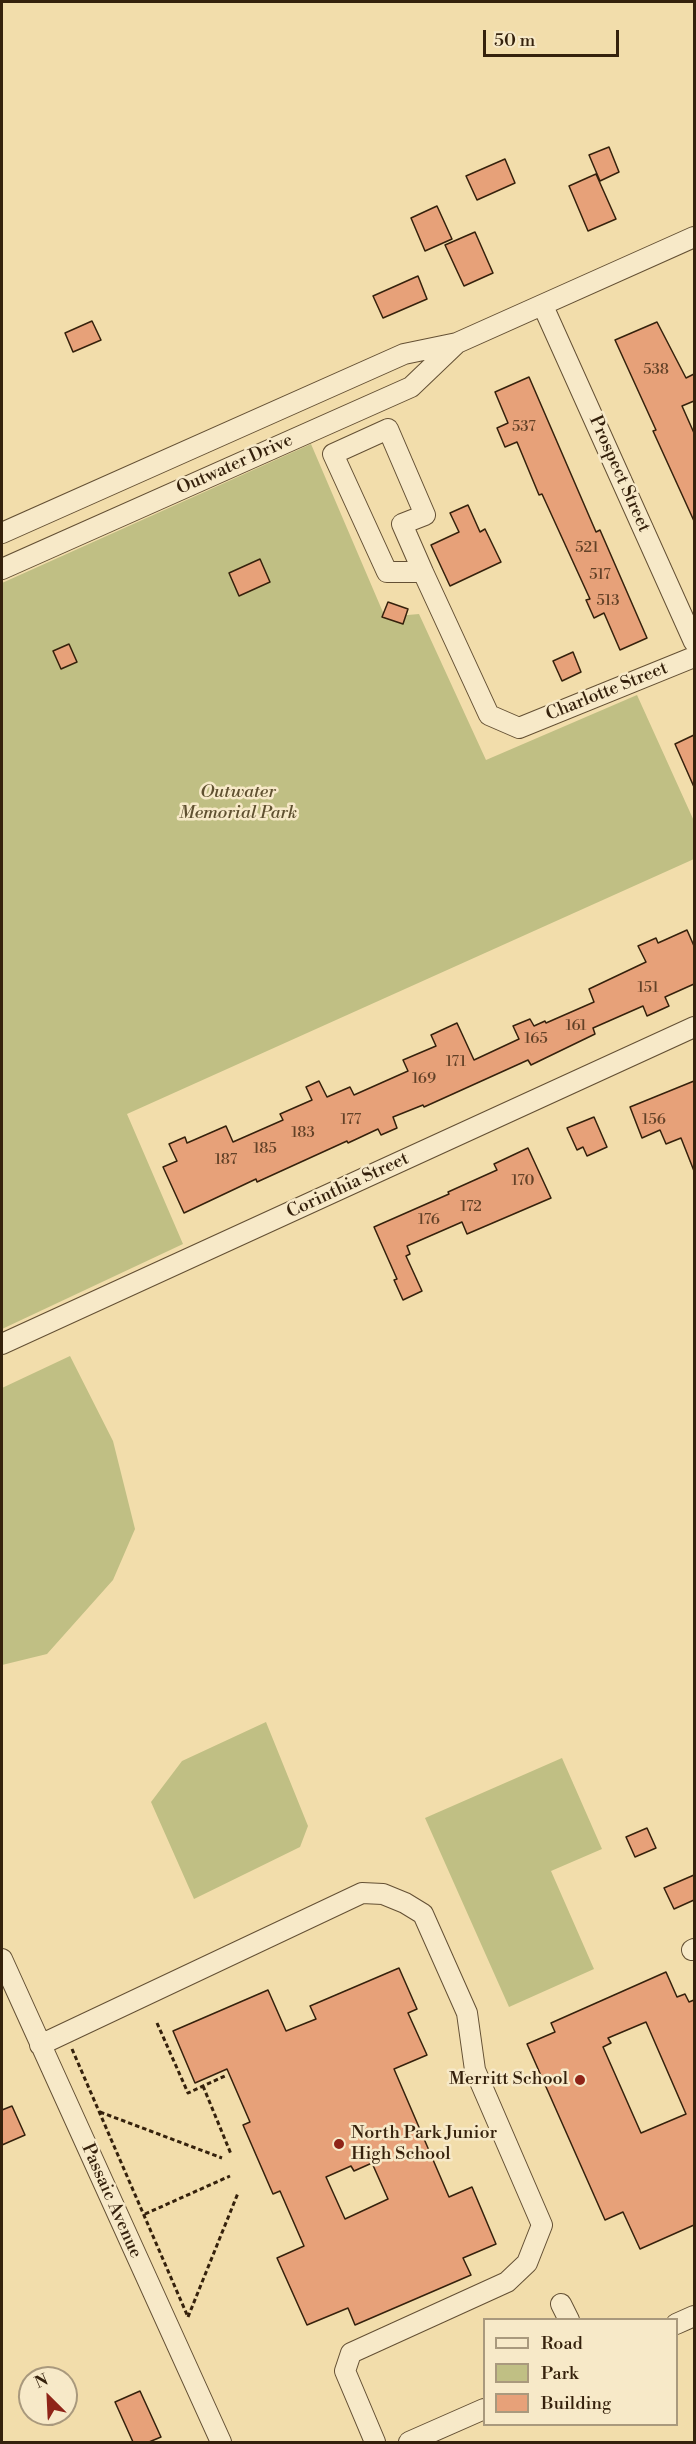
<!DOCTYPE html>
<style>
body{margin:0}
#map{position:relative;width:696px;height:2444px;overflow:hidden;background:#f2ddab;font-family:"Libre Bodoni",serif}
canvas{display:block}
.frame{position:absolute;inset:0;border:3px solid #35210c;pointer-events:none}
.legend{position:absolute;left:483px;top:2318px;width:195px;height:108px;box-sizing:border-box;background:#f7e9c8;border:2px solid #a9997d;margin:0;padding:8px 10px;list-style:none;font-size:18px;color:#35210c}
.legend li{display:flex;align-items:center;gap:12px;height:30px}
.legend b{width:30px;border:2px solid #a9997d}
.north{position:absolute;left:18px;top:2366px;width:60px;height:60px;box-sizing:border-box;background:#f7e9c8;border:2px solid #a9997d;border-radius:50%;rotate:336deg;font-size:16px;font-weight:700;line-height:24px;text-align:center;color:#35210c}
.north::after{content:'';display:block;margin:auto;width:21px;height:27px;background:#8f2418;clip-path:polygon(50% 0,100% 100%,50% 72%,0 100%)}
.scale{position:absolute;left:483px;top:30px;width:136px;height:27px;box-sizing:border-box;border:3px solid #35210c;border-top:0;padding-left:8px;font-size:18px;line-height:21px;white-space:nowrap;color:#35210c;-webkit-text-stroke:4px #f7e9c8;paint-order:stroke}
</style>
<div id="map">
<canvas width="696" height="2444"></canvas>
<div class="frame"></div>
<ul class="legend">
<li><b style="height:8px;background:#f7e9c8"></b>Road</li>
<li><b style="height:16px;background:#c0bf84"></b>Park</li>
<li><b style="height:16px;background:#e7a179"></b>Building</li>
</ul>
<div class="north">N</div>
<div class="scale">50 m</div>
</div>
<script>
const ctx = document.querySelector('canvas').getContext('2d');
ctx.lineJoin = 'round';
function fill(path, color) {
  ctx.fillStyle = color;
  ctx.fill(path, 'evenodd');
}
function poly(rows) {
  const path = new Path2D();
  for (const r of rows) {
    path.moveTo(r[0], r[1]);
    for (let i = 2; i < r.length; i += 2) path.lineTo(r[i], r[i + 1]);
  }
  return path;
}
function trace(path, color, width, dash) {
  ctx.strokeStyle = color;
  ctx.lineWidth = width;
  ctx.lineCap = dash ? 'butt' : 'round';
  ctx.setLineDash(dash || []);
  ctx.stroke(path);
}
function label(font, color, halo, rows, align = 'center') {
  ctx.font = font + ' "Libre Bodoni",serif';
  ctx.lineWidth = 5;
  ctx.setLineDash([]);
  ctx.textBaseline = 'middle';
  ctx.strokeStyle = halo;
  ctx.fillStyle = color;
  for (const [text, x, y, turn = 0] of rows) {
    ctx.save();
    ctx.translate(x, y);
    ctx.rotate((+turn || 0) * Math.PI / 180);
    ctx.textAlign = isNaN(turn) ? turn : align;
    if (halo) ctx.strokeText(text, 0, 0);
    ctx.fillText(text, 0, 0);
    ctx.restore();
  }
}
fill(poly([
 [311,444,385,617,419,614,486,760,637,695,694,821,694,859,127,1114,183,1244,2,1329,2,583],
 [70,1356,113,1441,135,1529,113,1580,47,1654,2,1665,2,1388],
 [266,1722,308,1826,300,1847,194,1899,151,1802,182,1761],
 [562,1758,602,1849,551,1871,594,1969,509,2007,425,1818]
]), '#c0bf84');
const building = poly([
 [609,147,619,172,600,181,589,155,609,147],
 [505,159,515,183,477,200,466,176,505,159],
 [596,174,616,219,588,231,569,186,596,174],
 [437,206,452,239,425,251,411,218,437,206],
 [475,232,493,273,464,286,445,245,475,232],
 [418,276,427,299,383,318,373,296,418,276],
 [92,321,101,340,73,352,65,333,92,321],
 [657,322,686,378,694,374,694,401,682,406,694,433,694,521,653,431,656,430,615,340,657,322],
 [529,377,596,532,600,530,647,638,620,650,604,613,594,618,586,600,590,599,542,494,539,495,517,442,505,447,497,428,508,423,495,392,529,377],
 [468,505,480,532,485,529,501,562,450,586,431,545,459,532,450,513,468,505],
 [260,559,270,582,239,596,229,573,260,559],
 [388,602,408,609,403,624,382,617,388,602],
 [69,644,77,662,61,669,53,651,69,644],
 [573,652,581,672,562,681,553,661,573,652],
 [694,735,694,787,675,744,694,735],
 [687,930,694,946,694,984,665,997,669,1006,647,1016,643,1006,593,1028,595,1034,531,1065,528,1060,424,1107,423,1105,393,1117,397,1128,381,1135,378,1129,348,1143,347,1141,257,1182,256,1179,184,1213,163,1167,177,1161,169,1144,185,1137,187,1143,226,1126,233,1142,283,1120,280,1114,312,1100,306,1087,319,1081,327,1097,350,1087,354,1095,408,1071,403,1060,436,1046,431,1035,457,1023,474,1060,519,1039,513,1026,530,1019,534,1026,545,1021,546,1023,594,1002,589,989,646,962,638,946,656,938,658,943,687,930],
 [694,1081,694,1171,681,1138,666,1144,660,1130,642,1138,630,1107,694,1081],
 [594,1117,607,1147,587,1156,583,1147,577,1150,567,1128,594,1117],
 [528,1148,551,1198,467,1234,462,1222,407,1246,410,1254,406,1256,422,1291,403,1300,394,1280,397,1279,374,1227,449,1194,448,1192,497,1170,494,1164,528,1148],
 [647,1828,656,1848,635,1857,626,1837,647,1828],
 [694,1875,694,1900,674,1909,664,1888,694,1875],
 [399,1968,417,2009,408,2013,427,2055,394,2069,449,2197,472,2187,496,2244,463,2258,471,2275,355,2325,348,2308,307,2325,277,2258,304,2246,280,2191,273,2194,243,2125,250,2122,227,2069,195,2083,173,2031,268,1990,286,2031,316,2019,310,2006,399,1968],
 [372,2163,388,2199,345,2219,326,2177,351,2166,354,2171,372,2163],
 [666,1972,677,1997,685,1994,689,2002,694,2000,694,2225,640,2249,623,2212,605,2220,527,2044,555,2032,551,2023,666,1972],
 [646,2022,686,2114,641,2133,603,2047,611,2043,608,2038,646,2022],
 [12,2106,25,2135,2,2145,2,2110,12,2106],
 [140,2391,161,2437,149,2442,133,2442,115,2402,140,2391]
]);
fill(building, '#e7a179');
trace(building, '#35210c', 1.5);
const minor = poly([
 [543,306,694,642],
 [2,533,404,354,457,343,694,237],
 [2,569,411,387,457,343],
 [423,572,402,524,425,515,388,429,333,454,387,572,423,572,489,715,519,728,694,657],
 [2,1344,694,1027],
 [692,1950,694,1949],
 [2,1959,221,2442],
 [40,2045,362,1893,383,1894,405,1903,423,1914,467,2013,475,2070,542,2225,527,2263,507,2282,351,2353,345,2371,375,2442],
 [561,2304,569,2320],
 [676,2324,694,2316],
 [409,2442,484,2409]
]);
trace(minor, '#645034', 22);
trace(poly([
 [157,2023,188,2093,227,2075],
 [72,2049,188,2317],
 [203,2086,231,2154],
 [100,2112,222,2158],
 [145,2214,230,2176],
 [188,2317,238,2193]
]), '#35210c', 3, [4.5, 3]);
trace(minor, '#f7e9c8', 20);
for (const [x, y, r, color] of [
 [580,2080,6,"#8f2418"],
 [339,2144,6,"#8f2418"]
]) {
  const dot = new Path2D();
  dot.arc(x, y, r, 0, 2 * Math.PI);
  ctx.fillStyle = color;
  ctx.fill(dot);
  trace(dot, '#f7e9c8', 2);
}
label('15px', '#624127', null, [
 ["538",656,370],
 ["537",524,427],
 ["521",587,548],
 ["517",600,575],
 ["513",608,601],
 ["151",648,988],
 ["161",576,1026],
 ["165",536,1039],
 ["171",456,1062],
 ["169",424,1079],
 ["177",351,1120],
 ["156",654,1120],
 ["183",303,1133],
 ["185",265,1149],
 ["187",226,1160],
 ["170",523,1181],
 ["172",471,1207],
 ["176",429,1220]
]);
label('18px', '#35210c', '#f7e9c8', [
 ["Outwater Drive",235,465,-24],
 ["Prospect Street",619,474,66],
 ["Charlotte Street",607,692,-22],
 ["Corinthia Street",348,1186,-25],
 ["Passaic Avenue",111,2201,66]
]);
label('italic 18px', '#5f5030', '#f7e9c8', [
 ["Outwater",238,793],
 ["Memorial Park",238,814]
]);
label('18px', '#35210c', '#f7e9c8', [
 ["Merritt School",568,2080],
 ["North Park Junior",351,2134,"left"],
 ["High School",351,2155,"left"]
], 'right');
</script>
